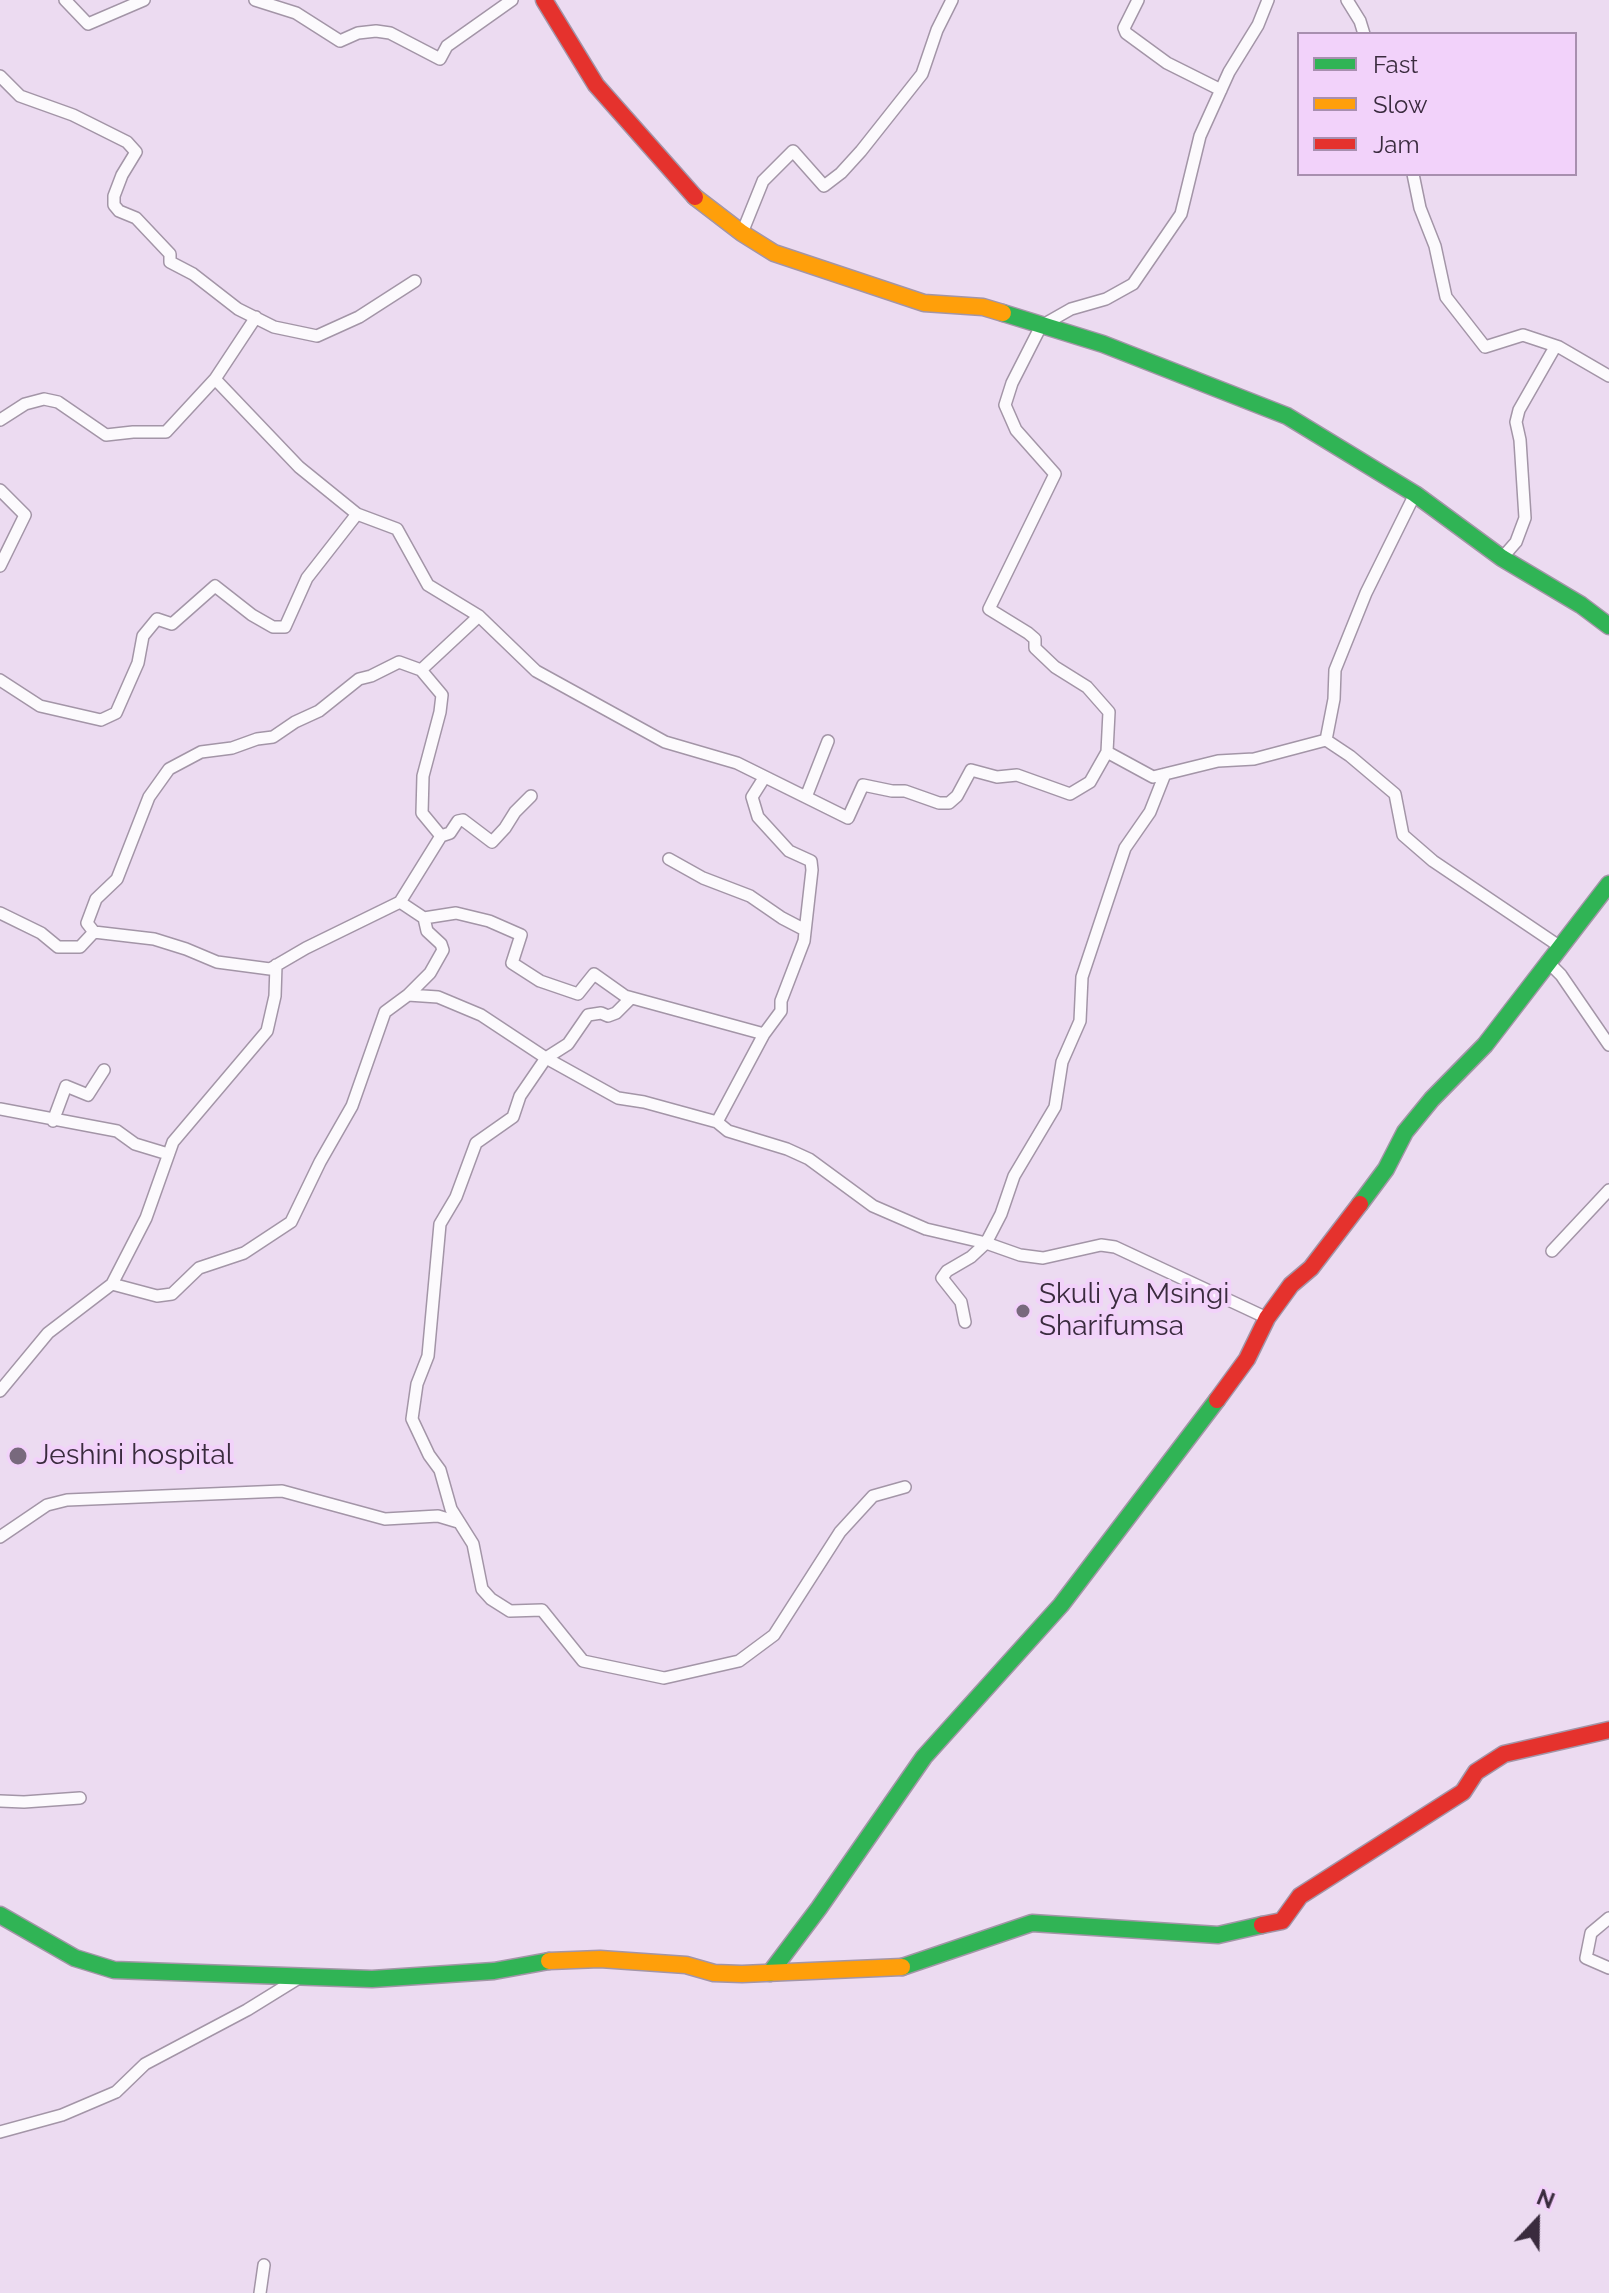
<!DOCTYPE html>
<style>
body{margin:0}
#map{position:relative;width:1609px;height:2293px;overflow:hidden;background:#ecdbf1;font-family:Raleway,sans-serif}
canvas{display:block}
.legend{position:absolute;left:1297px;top:32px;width:280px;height:144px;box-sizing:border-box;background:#f2d2fa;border:2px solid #a88faf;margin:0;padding:10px 14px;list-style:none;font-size:24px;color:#3a2b3e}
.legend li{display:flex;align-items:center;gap:16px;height:40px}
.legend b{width:40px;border:2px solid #a88faf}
.north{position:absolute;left:1497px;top:2181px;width:80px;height:80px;-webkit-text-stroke:6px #f2d2fa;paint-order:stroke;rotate:22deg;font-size:22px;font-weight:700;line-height:32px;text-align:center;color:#3a2b3e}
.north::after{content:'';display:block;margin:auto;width:28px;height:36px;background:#3a2b3e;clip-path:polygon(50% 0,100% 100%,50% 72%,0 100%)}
</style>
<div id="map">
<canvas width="1609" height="2293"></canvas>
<ul class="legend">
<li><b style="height:10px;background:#30b455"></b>Fast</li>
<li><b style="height:10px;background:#ff9f0a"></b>Slow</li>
<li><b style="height:10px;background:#e5322d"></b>Jam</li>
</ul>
<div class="north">N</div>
</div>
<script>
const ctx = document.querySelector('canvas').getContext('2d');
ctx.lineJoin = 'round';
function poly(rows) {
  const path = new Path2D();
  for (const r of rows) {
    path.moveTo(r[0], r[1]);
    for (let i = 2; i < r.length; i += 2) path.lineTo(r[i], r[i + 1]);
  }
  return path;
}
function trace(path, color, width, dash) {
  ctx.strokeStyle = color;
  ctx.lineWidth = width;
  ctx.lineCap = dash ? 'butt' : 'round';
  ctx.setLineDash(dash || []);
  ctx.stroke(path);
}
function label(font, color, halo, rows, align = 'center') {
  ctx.font = font + ' Raleway,sans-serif';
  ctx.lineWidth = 8;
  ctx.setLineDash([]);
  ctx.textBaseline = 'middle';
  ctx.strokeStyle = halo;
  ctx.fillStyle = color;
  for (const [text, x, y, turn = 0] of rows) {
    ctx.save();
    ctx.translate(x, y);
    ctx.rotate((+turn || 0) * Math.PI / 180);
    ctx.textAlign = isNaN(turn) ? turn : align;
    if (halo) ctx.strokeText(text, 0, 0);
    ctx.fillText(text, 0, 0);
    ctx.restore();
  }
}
const street = poly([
 [65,0,88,24,144,0],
 [255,0,296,13,340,41,358,33,376,31,390,33,440,59,447,46,512,0],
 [1138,0,1124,28,1126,33,1167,63,1221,90],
 [1268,0,1258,25,1229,72,1200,136,1181,214,1133,284,1106,299,1071,309,1041,326,1012,383,1005,405,1016,430,1055,474,989,609,1028,633,1035,639,1035,648,1055,667,1087,687,1109,712,1107,752,1153,777,1218,761,1254,759,1326,740],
 [1347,0,1360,21,1364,34],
 [0,76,20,96,73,115,127,142,136,152,122,175,114,196,114,205,119,211,136,218,170,254,170,262,193,274,238,309,274,327,317,336,359,317,415,281],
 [1413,174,1420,208,1435,246,1446,297,1485,347,1523,335,1559,347,1609,376],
 [742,233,763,181,793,151,824,186,841,173,861,151,922,74,937,30,952,0],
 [256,317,215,379,299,467,357,514,397,529,428,585,479,616,536,671,665,742,737,763,848,818,863,785,892,791,905,791,939,803,949,803,957,796,971,770,997,777,1017,775,1070,794,1090,782,1107,752],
 [0,420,25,404,44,399,58,402,106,435,133,432,166,432,215,379],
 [0,490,25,515,0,566],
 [1502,558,1516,542,1525,518,1520,440,1516,422,1519,410,1555,347],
 [0,680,40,706,101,720,116,713,138,663,143,636,157,619,172,624,215,586,252,615,273,627,285,627,307,578,357,514],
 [1326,740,1350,756,1395,794,1403,835,1433,861,1559,946],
 [1326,740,1334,699,1335,670,1366,593,1415,494],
 [806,797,828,741],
 [441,836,422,813,423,776,440,712,442,695,421,670,479,616],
 [669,859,703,878,750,896,782,918,805,930],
 [400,902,424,918,456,913,489,921,521,935,512,963,540,981,578,994,594,974,625,996,764,1034,781,1011,781,1001,804,941,812,870,811,861,789,851,758,817,752,797,764,778],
 [0,913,41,933,58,947,80,947,94,932,87,923,96,899,117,879,149,797,169,769,201,752,232,748,257,739,273,737,295,722,319,711,359,679,371,676,399,662,421,670],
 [94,932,154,939,186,949,217,962,270,969,306,948,400,902,441,836,450,833,458,821,463,820,492,842,505,828,515,812,531,796],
 [1547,961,1561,975,1609,1045],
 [408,995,430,973,443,950,441,944,427,931,424,918],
 [631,998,616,1013,608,1016,601,1013,588,1015,568,1044,546,1058,520,1096,513,1117,476,1143,456,1197,440,1224,428,1356,417,1384,412,1419,429,1455,440,1470,451,1509,473,1544,482,1589,491,1599,510,1611,542,1610,583,1661,664,1678,739,1661,774,1635,840,1532,873,1496,905,1487],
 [0,1109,117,1131,135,1144,168,1154],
 [53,1121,66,1086,88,1095,104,1070],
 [717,1122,728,1131,787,1149,809,1159,873,1206,926,1229,986,1243,1020,1255,1043,1258,1101,1245,1115,1247,1267,1318],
 [1552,1251,1609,1190],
 [112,1284,157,1296,172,1294,199,1268,244,1253,291,1222,320,1162,352,1106,385,1012,408,995,438,997,481,1015,546,1058,618,1098,644,1102,717,1122,764,1034],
 [965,1322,961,1302,942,1278,947,1271,971,1257,986,1243,1001,1214,1014,1176,1055,1107,1062,1062,1080,1021,1082,977,1125,848,1150,812,1165,774],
 [0,1391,48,1333,112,1284,146,1218,173,1142,267,1031,275,996,276,965],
 [0,1537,47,1505,67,1500,282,1491,385,1519,438,1516,458,1522],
 [0,1801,24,1802,80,1798],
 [1609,1918,1591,1933,1586,1958,1609,1968],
 [0,2132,62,2115,116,2092,145,2064,247,2010,302,1976],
 [260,2293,264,2265]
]);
const fast = poly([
 [1003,313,1103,344,1287,416,1415,494,1502,558,1581,605,1609,626],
 [1360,1204,1386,1169,1405,1132,1432,1099,1485,1045,1609,884],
 [0,1915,75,1958,114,1970,372,1979,494,1971,549,1961],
 [902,1967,1032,1923,1218,1935,1262,1925],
 [770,1973,819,1908,924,1757,1061,1605,1217,1400]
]);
const slow = poly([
 [695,197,742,233,774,253,924,303,983,307,1003,313],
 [549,1961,600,1959,686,1965,714,1973,742,1974,902,1967]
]);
const jam = poly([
 [544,0,596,85,695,197],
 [1217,1400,1247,1359,1267,1318,1291,1285,1311,1268,1360,1204],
 [1262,1925,1282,1921,1300,1896,1463,1792,1476,1772,1504,1754,1609,1730]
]);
trace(street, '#a395a7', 14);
trace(fast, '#a395a7', 19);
trace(slow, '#a395a7', 19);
trace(jam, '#a395a7', 19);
trace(street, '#fcfafd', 11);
trace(fast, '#30b455', 16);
trace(slow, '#ff9f0a', 16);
trace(jam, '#e5322d', 16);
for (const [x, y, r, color] of [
 [1023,1311,8,"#78697d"],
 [18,1456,10,"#78697d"]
]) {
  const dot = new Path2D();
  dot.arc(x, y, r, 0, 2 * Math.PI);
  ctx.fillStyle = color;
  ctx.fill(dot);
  trace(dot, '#f2d2fa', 3);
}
label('28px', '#3a2b3e', '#f2d2fa', [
 ["Skuli ya Msingi",1039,1295],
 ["Sharifumsa",1039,1327],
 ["Jeshini hospital",36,1456]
], 'left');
</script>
